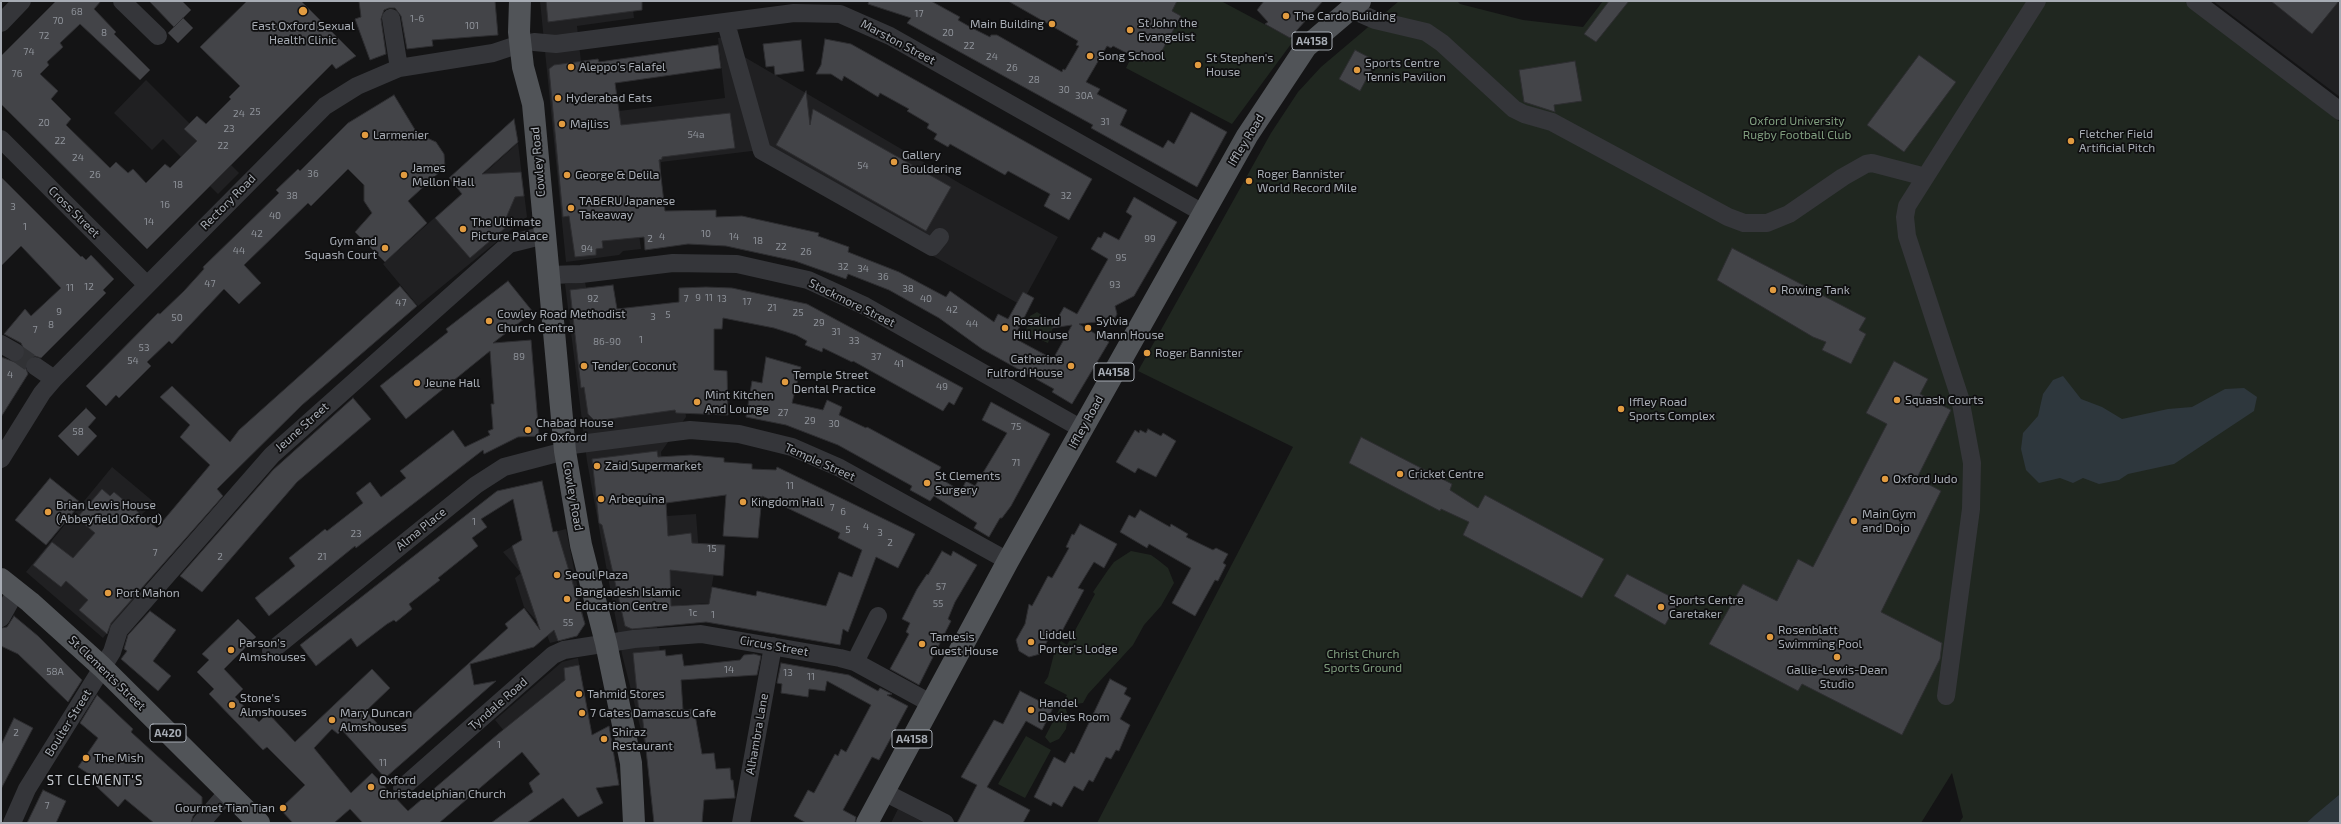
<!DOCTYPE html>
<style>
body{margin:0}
#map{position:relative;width:2341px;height:824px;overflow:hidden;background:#141415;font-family:"Exo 2",sans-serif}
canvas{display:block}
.frame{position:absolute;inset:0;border:2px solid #a7acb4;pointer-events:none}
</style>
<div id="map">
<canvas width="2341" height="824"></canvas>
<div class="frame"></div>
</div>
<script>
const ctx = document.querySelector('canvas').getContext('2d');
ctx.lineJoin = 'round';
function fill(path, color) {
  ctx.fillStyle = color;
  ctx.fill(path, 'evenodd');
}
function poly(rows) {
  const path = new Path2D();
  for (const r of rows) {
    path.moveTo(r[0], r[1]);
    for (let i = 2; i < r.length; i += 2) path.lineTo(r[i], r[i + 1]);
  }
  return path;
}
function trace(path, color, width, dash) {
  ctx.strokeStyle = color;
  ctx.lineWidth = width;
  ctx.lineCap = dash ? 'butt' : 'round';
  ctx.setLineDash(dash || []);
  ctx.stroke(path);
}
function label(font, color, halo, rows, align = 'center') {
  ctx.font = font + ' "Exo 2",sans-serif';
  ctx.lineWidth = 3.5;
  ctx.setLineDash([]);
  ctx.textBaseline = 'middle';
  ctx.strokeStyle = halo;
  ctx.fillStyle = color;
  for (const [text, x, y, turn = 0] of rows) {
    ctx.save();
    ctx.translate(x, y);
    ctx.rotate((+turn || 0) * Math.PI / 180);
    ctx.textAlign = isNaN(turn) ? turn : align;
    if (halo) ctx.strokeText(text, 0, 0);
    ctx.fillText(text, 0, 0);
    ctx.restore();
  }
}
fill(poly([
 [540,1,632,1,634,18,577,26,586,106,619,111,725,98,718,38,737,35,741,55,961,184,1058,237,1021,305,924,251,752,151,661,162,661,177,597,185,634,197,641,249,623,251,619,255,566,262],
 [2213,1,2340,1,2340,97],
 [146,80,239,173,218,194,163,139,152,150,114,113],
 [518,143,527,217,418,306,383,264],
 [585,282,602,372,682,379,686,417,661,452,667,516,696,514,699,554,717,555,709,603,655,607,678,817,648,758,622,654,587,461,565,284],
 [112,467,155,503,141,515,122,578,141,593,103,638,26,572],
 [566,529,585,624,577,636,550,643,545,630,524,607,515,578,521,573,503,552,522,540],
 [578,658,592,735,607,727,610,731,613,750,590,754,554,743,529,761,495,720,562,662],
 [898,809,925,823,891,823]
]), '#202022');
fill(poly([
 [1177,1,1221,1,1294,40,1232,124,1126,68,1132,56,1144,62,1149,53,1158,58,1181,16,1172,11],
 [1399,1,1457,1,1460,4,1523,20,1583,27,1603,1,2184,1,2340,122,2340,794,2306,823,1959,823,1963,817,1952,773,1921,823,1097,823,1293,447,1138,371,1271,133,1298,92,1321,67],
 [1037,312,1048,319,1053,327,1048,343,1030,335,1026,330,1030,316],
 [1131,551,1151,555,1158,560,1168,568,1174,583,1161,606,1144,625,1133,645,1088,694,1083,703,1075,704,1065,699,1067,695,1044,683,1048,677,1054,654,1061,641,1067,645,1095,594,1093,592,1108,570,1114,562],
 [1063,702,1068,715,1066,729,1059,739,1050,743,1045,737],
 [1026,736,1051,750,1025,798,998,784]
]), '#202720');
fill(poly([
 [2063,376,2081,399,2102,407,2122,419,2168,409,2192,407,2225,389,2244,388,2257,397,2254,411,2174,464,2128,474,2119,480,2099,484,2083,478,2073,483,2060,478,2039,483,2026,470,2021,449,2023,433,2038,416,2043,394,2053,380],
 [2340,794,2340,823,2306,823,2315,815]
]), '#2e373d');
const building = poly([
 [56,1,101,1,94,9,116,32,114,34,150,70,140,80,80,24,60,43,63,47,47,62,49,65,40,74,58,91,51,99,71,119,66,125,110,168,116,162,128,173,133,169,146,183,165,164,170,168,197,141,184,129,197,116,206,124,231,99,229,97,240,86,200,47,247,1,301,1,356,56,336,69,332,64,147,249,1,104,1,56,56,1],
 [149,1,182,1,191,10,174,27,149,1],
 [359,1,495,1,498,35,432,40,433,46,407,49,401,16,395,8,389,8,384,10,381,19,386,54,370,60,355,19,361,17,359,1],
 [546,1,642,1,642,10,548,22,546,1],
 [869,1,931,1,960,17,958,20,972,28,990,37,991,35,997,35,1062,72,1063,69,1065,70,1079,46,1076,45,1078,41,1008,1,1177,1,1172,11,1181,16,1158,58,1149,53,1144,62,1113,46,1111,48,1107,46,1086,82,1100,89,1097,94,1127,110,1120,125,1163,148,1168,140,1174,144,1191,112,1227,132,1197,187,1091,128,1093,125,907,23,911,18,868,4,869,1],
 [1264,1,1323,1,1290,38,1265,24,1268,22,1257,10,1264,1],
 [1609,1,1629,1,1596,42,1584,34,1609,1],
 [2271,1,2339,1,2312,34,2271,1],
 [183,18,193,28,178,43,168,33,183,18],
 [825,39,851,44,1092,179,1069,220,1044,206,1050,194,1008,171,1005,175,950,144,948,147,934,139,937,134,927,128,929,124,907,111,909,109,880,93,878,97,844,76,842,81,831,74,816,74,821,65,825,39],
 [801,40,804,71,775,75,774,66,766,67,763,44,801,40],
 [718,45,721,68,615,83,621,125,730,113,735,148,662,157,662,159,659,160,665,211,716,210,716,217,742,216,819,233,818,236,849,247,848,252,899,272,946,297,950,291,994,322,998,314,1008,319,1023,292,1034,298,1014,338,1053,359,1072,325,1052,328,1064,307,1077,314,1108,259,1091,249,1098,237,1101,238,1104,232,1119,240,1132,216,1126,212,1134,197,1177,222,1134,296,1115,306,1117,314,1114,320,1079,324,1109,342,1072,404,1052,392,1054,389,982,349,939,318,889,290,848,274,846,279,795,261,726,246,688,244,645,250,644,237,602,241,603,248,596,249,596,255,575,257,569,216,563,217,549,69,554,65,598,59,599,62,718,45],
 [1355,50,1376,61,1360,91,1339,79,1355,50],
 [1919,55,1956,82,1904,152,1867,125,1919,55],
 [1575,61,1582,101,1554,105,1555,112,1524,102,1519,70,1575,61],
 [806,91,810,125,813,109,951,187,926,231,776,145,806,91],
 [394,95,420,138,427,138,436,142,444,154,445,167,408,201,427,223,385,262,355,232,372,213,364,201,364,185,348,169,311,206,308,203,244,265,261,283,239,304,224,289,172,344,169,341,147,362,151,366,119,398,116,395,106,406,86,386,158,313,160,314,184,291,204,269,203,267,279,193,276,190,298,169,300,171,348,123,394,95],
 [514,119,518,142,482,174,521,172,524,196,515,197,506,218,511,223,470,258,435,218,462,194,449,178,514,119],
 [1,177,81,257,82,256,86,260,91,255,114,279,103,290,106,293,41,358,35,356,27,360,25,366,28,374,1,417,1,357,15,362,21,361,25,352,21,343,4,334,25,309,31,316,61,288,21,246,1,266,1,177],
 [1732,248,1866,318,1859,330,1866,334,1851,364,1822,350,1826,342,1813,337,1717,280,1732,248],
 [508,281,533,312,493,343,531,340,539,436,518,437,484,454,483,450,356,548,355,546,269,616,255,598,295,566,289,558,325,529,327,531,363,503,356,493,370,482,381,497,406,478,400,471,453,430,465,447,490,435,488,431,493,429,491,404,494,404,490,351,406,419,380,386,448,332,446,329,508,281],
 [613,285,617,309,679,302,679,288,706,287,732,288,807,304,963,388,954,405,949,402,943,411,853,361,852,362,823,348,822,352,805,345,807,341,796,335,774,328,723,318,722,329,714,329,714,370,727,371,728,415,676,413,675,410,595,421,588,414,584,387,581,388,570,290,613,285],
 [400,286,417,306,302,405,217,489,223,496,111,623,107,634,79,610,88,600,66,581,61,587,33,565,52,542,73,558,95,533,77,518,102,489,110,496,114,492,157,528,210,465,180,437,190,425,160,397,172,386,230,442,239,430,400,286],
 [766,357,801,367,792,403,823,410,827,400,842,407,839,415,866,428,867,427,941,467,936,476,961,491,966,481,975,486,1007,433,982,420,991,402,1050,434,1011,506,1002,518,1000,518,989,537,974,528,977,523,934,496,930,501,910,490,912,486,838,445,786,425,746,417,752,381,762,383,766,357],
 [1894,361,1928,379,1920,394,1951,410,1917,478,1941,491,1881,612,1942,643,1940,659,1902,735,1802,684,1798,691,1709,644,1743,584,1777,601,1798,559,1813,567,1887,424,1866,413,1894,361],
 [353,398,371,419,297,482,202,592,180,576,273,470,353,398],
 [86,408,96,418,88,427,97,436,78,456,58,436,86,408],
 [1148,429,1161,436,1163,433,1176,441,1156,477,1138,468,1135,473,1116,462,1135,430,1139,433,1140,430,1146,433,1148,429],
 [1361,437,1452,484,1450,490,1478,508,1485,495,1604,559,1582,598,1463,535,1469,522,1441,509,1440,511,1349,463,1361,437],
 [657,451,658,457,691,455,724,458,724,462,752,464,752,469,776,470,777,467,915,534,898,568,876,557,848,632,843,629,840,645,706,622,632,629,625,626,602,525,599,523,592,459,657,451],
 [726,495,723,536,758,538,762,496,840,533,838,538,862,550,852,577,839,572,826,606,757,591,756,596,712,587,709,604,671,606,670,570,723,576,725,545,692,543,691,533,668,536,666,503,726,495],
 [50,478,81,503,46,545,15,520,50,478],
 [542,481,553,532,557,531,585,624,577,636,558,641,554,630,534,647,470,664,474,685,496,681,385,778,342,730,338,734,332,729,314,748,351,793,372,773,408,811,498,734,565,680,564,668,579,665,592,735,609,726,619,785,596,788,603,803,578,817,563,798,527,823,491,823,533,792,529,783,540,774,522,752,439,823,363,823,350,809,334,823,293,823,280,809,305,785,267,747,263,750,209,694,214,689,197,672,209,660,202,654,238,619,256,637,224,669,243,689,235,697,259,722,268,713,295,742,372,669,390,688,366,711,385,732,395,723,398,727,508,628,505,624,524,608,540,630,512,546,522,540,513,499,481,519,487,527,472,538,478,546,438,578,440,580,409,604,412,609,396,622,394,620,387,624,357,647,351,638,316,666,300,645,497,491,542,481],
 [1140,510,1170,527,1171,524,1188,534,1186,537,1213,550,1216,548,1228,554,1223,563,1226,565,1218,581,1215,580,1195,616,1172,603,1191,568,1149,544,1147,548,1120,532,1129,515,1135,518,1140,510],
 [1080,524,1117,544,1104,568,1094,562,1078,588,1084,590,1060,635,1053,631,1040,654,1029,657,1019,651,1016,640,1025,624,1029,604,1032,606,1048,576,1052,578,1069,548,1066,547,1072,534,1074,535,1080,524],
 [942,551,951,556,953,551,977,565,955,602,948,619,951,621,919,685,890,669,909,634,906,632,910,623,902,619,917,589,927,574,928,575,942,551],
 [1627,574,1679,601,1665,625,1614,596,1627,574],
 [150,611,176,630,153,661,171,676,158,691,121,659,127,651,124,649,128,635,150,611],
 [14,616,38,636,82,680,68,702,18,654,1,646,1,628,7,627,14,616],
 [665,650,666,656,682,654,684,666,740,660,744,655,754,654,761,656,757,675,681,680,683,710,694,709,702,754,714,753,716,769,730,768,731,780,733,780,735,798,704,800,702,823,654,823,642,713,639,713,633,653,665,650],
 [781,663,849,675,878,691,880,688,892,694,887,695,908,706,879,760,872,757,843,810,856,817,855,823,806,823,794,816,808,790,814,793,835,754,838,756,841,749,846,752,871,705,827,681,825,691,809,689,808,697,781,693,782,684,777,683,781,663],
 [1110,679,1127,688,1124,694,1131,698,1120,719,1130,725,1119,751,1116,750,1111,759,1106,757,1093,782,1089,780,1083,791,1074,786,1062,807,1053,802,1051,806,1034,797,1054,757,1065,763,1071,752,1074,754,1110,679],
 [1020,691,1053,708,1042,730,1026,721,987,787,1030,810,1023,823,957,823,977,785,961,777,994,720,1003,724,1020,691],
 [97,695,133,729,131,732,202,797,202,806,193,816,191,823,154,823,125,799,118,807,96,786,100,781,78,767,98,738,80,723,97,695],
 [14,718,33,728,1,789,1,745,14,718],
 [43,790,66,801,56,823,27,823,43,790]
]);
fill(building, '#434448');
trace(building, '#2e2e31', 1);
trace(poly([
 [15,352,35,366]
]), '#313235', 18, [18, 9]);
trace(poly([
 [122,1,158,36],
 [2195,1,2340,111],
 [1350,9,1375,20,1426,32,1442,43,1514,109,1524,114,1552,122,1728,217,1744,223,1767,223,1789,214,1843,177,1866,164,1872,163,1918,175,1924,179],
 [391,18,399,68],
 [1,23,22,1],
 [726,23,762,151,932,247,940,237],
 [534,42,556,44,794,13,840,14,890,36,1203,213],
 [1,139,147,285],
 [549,275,581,274,673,263,737,264,808,280,865,306,1082,429],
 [1,344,15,352],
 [35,366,54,379],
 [564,446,690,430,739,434,792,447,840,468,1008,561],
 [1,459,42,393,54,379,325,106,357,86,399,68,493,53,520,44],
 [1,618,16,591],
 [271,651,476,485,504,467,565,451],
 [855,662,878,616],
 [1946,696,1971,509,1972,463,1960,398,1907,236,1905,217,1907,206,2037,1],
 [402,788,553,655,564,650,634,639,701,634,840,658,855,662,932,704],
 [884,792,945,823],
 [12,823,27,789,112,652,119,630,272,455,509,244,545,235],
 [201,823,228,792],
 [741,823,773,646]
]), '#35363a', 18);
trace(poly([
 [520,1,519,32,523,67,533,104,565,451,581,545,606,643,631,763,634,823],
 [1,579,30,602,102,667,259,823],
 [867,823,1008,561,1247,136,1306,47,1360,1]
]), '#515458', 22);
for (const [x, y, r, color] of [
 [303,11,5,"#e19b40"],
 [1286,16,4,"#e19b40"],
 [1052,24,4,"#e19b40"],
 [1130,30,4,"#e19b40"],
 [1090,56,4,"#e19b40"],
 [1198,65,4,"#e19b40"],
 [571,67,4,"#e19b40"],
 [1357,70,4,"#e19b40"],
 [558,98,4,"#e19b40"],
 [562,124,4,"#e19b40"],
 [365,135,4,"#e19b40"],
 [2071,141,4,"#e19b40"],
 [894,162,4,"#e19b40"],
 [404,175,4,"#e19b40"],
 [567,175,4,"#e19b40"],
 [1249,181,4,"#e19b40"],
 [571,208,4,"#e19b40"],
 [463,229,4,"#e19b40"],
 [385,248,4,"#e19b40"],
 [1773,290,4,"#e19b40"],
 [489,321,4,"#e19b40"],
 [1005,328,4,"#e19b40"],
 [1088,328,4,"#e19b40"],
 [1147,353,4,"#e19b40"],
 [584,366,4,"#e19b40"],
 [1071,366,4,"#e19b40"],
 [785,382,4,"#e19b40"],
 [417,383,4,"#e19b40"],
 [1897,400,4,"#e19b40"],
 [697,402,4,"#e19b40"],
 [1621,409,4,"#e19b40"],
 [528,430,4,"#e19b40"],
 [597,466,4,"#e19b40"],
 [1400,474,4,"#e19b40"],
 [1885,479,4,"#e19b40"],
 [927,483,4,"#e19b40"],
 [601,499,4,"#e19b40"],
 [743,502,4,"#e19b40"],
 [48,512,4,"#e19b40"],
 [1854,521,4,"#e19b40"],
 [557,575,4,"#e19b40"],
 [108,593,4,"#e19b40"],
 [567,599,4,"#e19b40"],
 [1661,607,4,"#e19b40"],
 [1770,637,4,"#e19b40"],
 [1031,642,4,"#e19b40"],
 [922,644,4,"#e19b40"],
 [231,650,4,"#e19b40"],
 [1837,657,4,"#e19b40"],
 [579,694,4,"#e19b40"],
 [232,705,4,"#e19b40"],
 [1031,710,4,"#e19b40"],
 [582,713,4,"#e19b40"],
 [332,720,4,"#e19b40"],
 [604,739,4,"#e19b40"],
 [86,758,4,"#e19b40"],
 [371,787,4,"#e19b40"],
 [283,808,4,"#e19b40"]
]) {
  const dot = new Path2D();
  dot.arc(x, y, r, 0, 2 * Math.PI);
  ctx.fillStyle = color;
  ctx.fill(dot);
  trace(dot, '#0f0f10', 1.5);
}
label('10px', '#8e9299', null, [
 ["68",77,12],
 ["17",919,14],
 ["1-6",417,19],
 ["70",58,21],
 ["101",472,26],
 ["8",104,33],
 ["20",948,33],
 ["72",44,36],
 ["22",969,46],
 ["74",29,52],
 ["24",992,57],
 ["26",1012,68],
 ["76",17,74],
 ["28",1034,80],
 ["30",1064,90],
 ["30A",1084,96],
 ["25",255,112],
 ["24",239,114],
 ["31",1105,122],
 ["20",44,123],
 ["23",229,129],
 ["54a",696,135],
 ["22",60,141],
 ["22",223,146],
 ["24",78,158],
 ["54",863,166],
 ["36",313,174],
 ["26",95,175],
 ["18",178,185],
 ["38",292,196],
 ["32",1066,196],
 ["16",165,205],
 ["3",13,207],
 ["40",275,216],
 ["14",149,222],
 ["1",25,227],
 ["42",257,234],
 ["10",706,234],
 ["4",662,237],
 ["14",734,237],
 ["2",650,239],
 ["99",1150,239],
 ["18",758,241],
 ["22",781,247],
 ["94",587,249],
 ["44",239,251],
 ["26",806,252],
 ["95",1121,258],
 ["32",843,267],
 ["34",863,269],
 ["36",883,277],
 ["47",210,284],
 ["93",1115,285],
 ["12",89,287],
 ["11",70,288],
 ["38",908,289],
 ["9",698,298],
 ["11",709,298],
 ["92",593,299],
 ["7",686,299],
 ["13",722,299],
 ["40",926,299],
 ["17",747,302],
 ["47",401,303],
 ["21",772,308],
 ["42",952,310],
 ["9",59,312],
 ["25",798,313],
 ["5",668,315],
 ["3",653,317],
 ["50",177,318],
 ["29",819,323],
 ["44",972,324],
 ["8",51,325],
 ["7",35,330],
 ["31",836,332],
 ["1",641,340],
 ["33",854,341],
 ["86-90",607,342],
 ["53",144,348],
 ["89",519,357],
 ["37",876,357],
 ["54",133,361],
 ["41",899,364],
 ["4",10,375],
 ["49",942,387],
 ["27",783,413],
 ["29",810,421],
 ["30",834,424],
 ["75",1016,427],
 ["58",78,432],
 ["71",1016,463],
 ["11",790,486],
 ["7",832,508],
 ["6",843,512],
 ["1",474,522],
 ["4",866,527],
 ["5",848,530],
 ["3",880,533],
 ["23",356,534],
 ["2",890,543],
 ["15",712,549],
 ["7",155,553],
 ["2",220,557],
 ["21",322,557],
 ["57",941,587],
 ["55",938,604],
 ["1c",693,613],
 ["1",713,615],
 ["55",568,623],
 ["14",729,670],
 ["58A",55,672],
 ["13",788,673],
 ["11",811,677],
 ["2",16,733],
 ["1",499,745],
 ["11",383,763],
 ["7",47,806]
]);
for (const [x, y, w] of [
 [1312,41,40],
 [1114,372,40],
 [168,733,36],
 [912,739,40]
]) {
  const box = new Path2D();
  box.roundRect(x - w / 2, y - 9, w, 18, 3);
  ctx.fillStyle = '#0f0f10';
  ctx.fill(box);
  trace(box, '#a7acb4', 1);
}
label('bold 11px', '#a7acb4', null, [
 ["A4158",1312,41],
 ["A4158",1114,372],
 ["A420",168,733],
 ["A4158",912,739]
]);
label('12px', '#a7acb4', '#0f0f10', [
 ["The Cardo Building",1294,16],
 ["St John the",1138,23],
 ["Evangelist",1138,37],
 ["Main Building",1044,24,"right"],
 ["East Oxford Sexual",303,26,"center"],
 ["Health Clinic",303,40,"center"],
 ["Song School",1098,56],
 ["St Stephen's",1206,58],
 ["House",1206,72],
 ["Sports Centre",1365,63],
 ["Tennis Pavilion",1365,77],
 ["Aleppo's Falafel",579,67],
 ["Hyderabad Eats",566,98],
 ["Majliss",570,124],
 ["Fletcher Field",2079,134],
 ["Artificial Pitch",2079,148],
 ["Larmenier",373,135],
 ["Gallery",902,155],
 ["Bouldering",902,169],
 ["James",412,168],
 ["Mellon Hall",412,182],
 ["Roger Bannister",1257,174],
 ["World Record Mile",1257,188],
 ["George & Delila",575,175],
 ["TABERU Japanese",579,201],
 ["Takeaway",579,215],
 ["The Ultimate",471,222],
 ["Picture Palace",471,236],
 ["Gym and",377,241,"right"],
 ["Squash Court",377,255,"right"],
 ["Rowing Tank",1781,290],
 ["Cowley Road Methodist",497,314],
 ["Church Centre",497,328],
 ["Rosalind",1013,321],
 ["Hill House",1013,335],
 ["Sylvia",1096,321],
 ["Mann House",1096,335],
 ["Roger Bannister",1155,353],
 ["Catherine",1063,359,"right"],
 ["Fulford House",1063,373,"right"],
 ["Tender Coconut",592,366],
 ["Temple Street",793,375],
 ["Dental Practice",793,389],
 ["Jeune Hall",425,383],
 ["Mint Kitchen",705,395],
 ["And Lounge",705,409],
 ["Squash Courts",1905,400],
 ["Iffley Road",1629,402],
 ["Sports Complex",1629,416],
 ["Chabad House",536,423],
 ["of Oxford",536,437],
 ["Zaid Supermarket",605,466],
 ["Cricket Centre",1408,474],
 ["St Clements",935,476],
 ["Surgery",935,490],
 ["Oxford Judo",1893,479],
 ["Arbequina",609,499],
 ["Kingdom Hall",751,502],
 ["Brian Lewis House",56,505],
 ["(Abbeyfield Oxford)",56,519],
 ["Main Gym",1862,514],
 ["and Dojo",1862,528],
 ["Seoul Plaza",565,575],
 ["Bangladesh Islamic",575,592],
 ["Education Centre",575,606],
 ["Port Mahon",116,593],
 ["Sports Centre",1669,600],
 ["Caretaker",1669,614],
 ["Rosenblatt",1778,630],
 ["Swimming Pool",1778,644],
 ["Liddell",1039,635],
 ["Porter's Lodge",1039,649],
 ["Tamesis",930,637],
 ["Guest House",930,651],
 ["Parson's",239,643],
 ["Almshouses",239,657],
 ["Gallie-Lewis-Dean",1837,670,"center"],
 ["Studio",1837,684,"center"],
 ["Tahmid Stores",587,694],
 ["Stone's",240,698],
 ["Almshouses",240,712],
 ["Handel",1039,703],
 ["Davies Room",1039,717],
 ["Mary Duncan",340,713],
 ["Almshouses",340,727],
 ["7 Gates Damascus Cafe",590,713],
 ["Shiraz",612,732],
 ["Restaurant",612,746],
 ["The Mish",94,758],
 ["Oxford",379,780],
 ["Christadelphian Church",379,794],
 ["Gourmet Tian Tian",275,808,"right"]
], 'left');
label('12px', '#a7acb4', '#0f0f10', [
 ["Marston Street",898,42,28],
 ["Iffley Road",1246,140,-59],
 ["Cowley Road",538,162,-95],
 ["Rectory Road",228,202,-45],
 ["Cross Street",74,212,45],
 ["Stockmore Street",852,303,26],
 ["Iffley Road",1086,422,-61],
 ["Jeune Street",302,427,-42],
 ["Temple Street",820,462,24],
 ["Cowley Road",573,496,80],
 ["Alma Place",421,529,-39],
 ["Circus Street",774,646,10],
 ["St Clements Street",107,673,44],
 ["Tyndale Road",498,704,-41],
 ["Boulter Street",68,723,-58],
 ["Alhambra Lane",757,734,-80]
]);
label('12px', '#809e7f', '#0f0f10', [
 ["Oxford University",1797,121],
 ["Rugby Football Club",1797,135],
 ["Christ Church",1363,654],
 ["Sports Ground",1363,668]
]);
ctx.letterSpacing = '1px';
label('13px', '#c7cbd1', '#0f0f10', [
 ["ST CLEMENT'S",95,781]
]);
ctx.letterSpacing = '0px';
</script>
